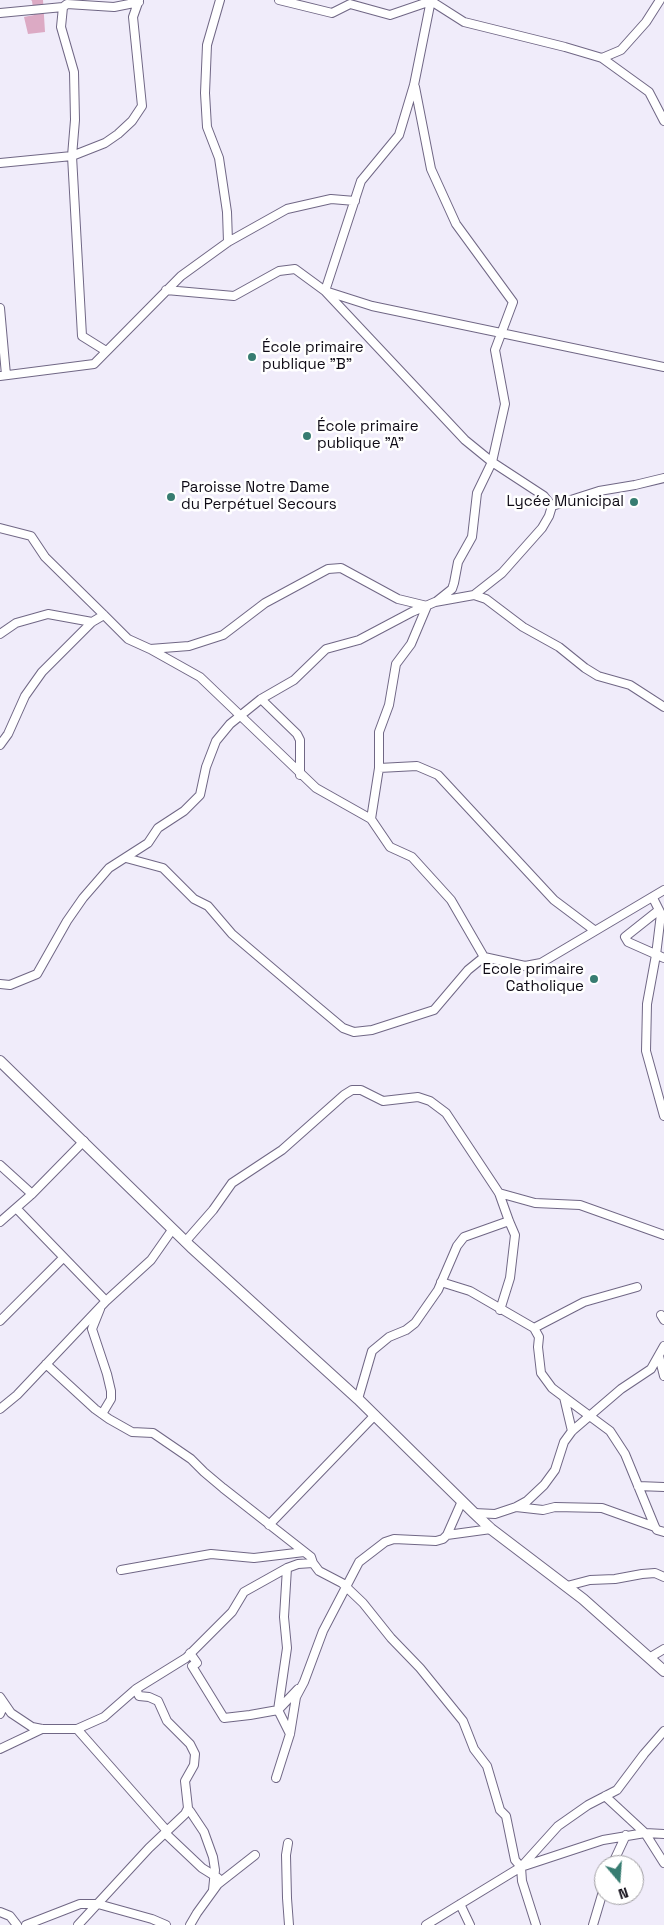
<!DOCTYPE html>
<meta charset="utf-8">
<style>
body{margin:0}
#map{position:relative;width:664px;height:1925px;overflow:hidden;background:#f0ecfa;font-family:"Space Grotesk",sans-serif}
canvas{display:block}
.north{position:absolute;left:594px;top:1855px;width:50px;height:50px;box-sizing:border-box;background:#fff;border:1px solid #9f9da1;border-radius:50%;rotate:162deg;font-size:14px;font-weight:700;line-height:20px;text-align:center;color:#0e0a15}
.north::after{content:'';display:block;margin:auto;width:18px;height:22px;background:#377c71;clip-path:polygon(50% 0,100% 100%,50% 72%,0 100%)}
</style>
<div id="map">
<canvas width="664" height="1925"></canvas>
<div class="north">N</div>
</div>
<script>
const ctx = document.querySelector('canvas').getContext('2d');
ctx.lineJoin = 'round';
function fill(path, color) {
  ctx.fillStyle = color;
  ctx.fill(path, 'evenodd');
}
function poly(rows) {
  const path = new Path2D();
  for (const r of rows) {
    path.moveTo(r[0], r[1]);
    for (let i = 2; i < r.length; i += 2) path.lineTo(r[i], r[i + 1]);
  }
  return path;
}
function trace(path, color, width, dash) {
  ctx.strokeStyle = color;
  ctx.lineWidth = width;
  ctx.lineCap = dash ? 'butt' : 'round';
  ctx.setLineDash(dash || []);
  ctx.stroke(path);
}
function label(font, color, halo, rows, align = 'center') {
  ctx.font = font + ' "Space Grotesk",sans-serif';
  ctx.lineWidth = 5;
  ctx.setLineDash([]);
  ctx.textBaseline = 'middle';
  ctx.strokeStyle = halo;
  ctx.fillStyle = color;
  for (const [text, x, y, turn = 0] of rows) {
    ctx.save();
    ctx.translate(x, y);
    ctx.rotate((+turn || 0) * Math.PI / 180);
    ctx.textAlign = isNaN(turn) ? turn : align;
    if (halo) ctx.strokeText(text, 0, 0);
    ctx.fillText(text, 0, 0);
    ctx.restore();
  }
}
fill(poly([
 [31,0,43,0,45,32,28,34,24,17,34,15,32,1]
]), '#dcaac4');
const minor = poly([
 [220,0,207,45,205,93,207,127,219,158,227,212,228,242],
 [279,0,332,13,350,4,390,15,431,1,464,22,565,47,602,58,649,92,664,121],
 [63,7,61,27,74,72,75,120,72,156,82,336,106,351],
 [0,13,63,7,67,4,114,7,139,2],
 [602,58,621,50,646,22,660,0],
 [415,87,431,169,456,224,513,302,495,350,505,404,492,462,477,493,472,537,458,562,454,583,452,589,437,601],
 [0,163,72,156,105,143,118,134,132,121,142,106,133,17,139,0],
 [166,290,234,296,279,271,295,269,325,291,372,306,664,367],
 [0,308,6,375],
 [0,376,94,364,181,276,228,242,287,209,331,199,355,201],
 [552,506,599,491,635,485,664,478],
 [0,528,31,536,45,557,104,615,128,639,150,649,189,646,223,635,265,603,328,569,341,568,398,599,427,606,411,644,396,664,389,705,379,732,379,768,371,819],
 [474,595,486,599,523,627,559,647,585,668,598,676,630,685,664,707],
 [0,634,16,623,48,614,92,622],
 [150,649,200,677,316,788,371,819,390,847,412,857,451,900,484,957,525,966,541,963,664,890],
 [261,699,297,734,300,740,300,775],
 [0,745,8,734,25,696,42,672,92,622,104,615],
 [379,768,417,766,438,775,554,900,594,930],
 [126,858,163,868,194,899,208,906,232,934,312,1002,343,1028,354,1032,372,1030,434,1010,468,970,484,957],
 [653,898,661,914,656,955,647,1004,646,1051,664,1116],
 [659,910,625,937,628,942,664,958],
 [0,984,10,985,37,974,67,921,83,898,109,868,148,843,158,828,184,811,200,795,206,767,216,741,230,724,261,699,294,680,326,649,359,640,412,612,435,602,474,595,502,573,542,528,549,516,552,506,544,496,492,462,465,440,325,291,361,181,399,135,414,85,431,0],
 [0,1165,32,1194],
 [499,1193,535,1203,580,1205,664,1235],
 [16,1208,106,1301],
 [0,1222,32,1194,84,1141],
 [185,1242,213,1210,232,1183,282,1150,344,1095,352,1090,361,1090,383,1101,418,1097,430,1101,446,1113,499,1193,509,1221,515,1235,510,1278,500,1310],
 [441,1282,470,1291,534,1328,539,1337,538,1347,541,1373,552,1388,564,1397,572,1431],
 [100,1309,92,1329,107,1374,111,1391,111,1399,102,1414],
 [661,1315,664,1320],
 [0,1321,63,1258],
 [534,1328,584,1302,637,1287],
 [659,1356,664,1376],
 [46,1364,95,1409,109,1419,132,1432,153,1433,191,1459,204,1472,223,1488,311,1557,313,1563,319,1571,342,1583,363,1603,391,1638,420,1668,463,1721,474,1749,487,1766,500,1810,506,1816,515,1860,521,1867,522,1881,536,1925],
 [358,1399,372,1351,389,1337,406,1330,415,1323,438,1290,457,1246,464,1237,509,1221],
 [0,1409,17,1395,106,1301,151,1260,172,1230],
 [638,1486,664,1487],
 [516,1507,543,1510,555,1507,602,1508,655,1527,625,1454,610,1431,564,1397],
 [474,1513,495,1514,516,1507,527,1501,544,1485,555,1470,564,1442,572,1431,621,1389,651,1369,664,1346],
 [269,1525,375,1415],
 [655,1527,657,1530,664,1532],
 [447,1535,462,1501],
 [287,1568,284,1617,287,1648,278,1710,290,1734],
 [121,1570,211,1554,254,1558,304,1552],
 [567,1586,590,1580,615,1579,642,1574,655,1573,664,1577],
 [190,1653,197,1663,192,1666,224,1718,250,1715,278,1710,298,1689],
 [649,1658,664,1649],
 [0,1697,11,1713,32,1727,42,1729,77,1729,104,1717,136,1689,186,1658,232,1612,244,1592,287,1568,298,1564,313,1563],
 [0,1714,4,1705],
 [77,1729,167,1831],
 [0,1749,42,1729],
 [276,1778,290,1734,296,1697,304,1682,323,1631,359,1562,385,1542,394,1539,436,1541,443,1539,447,1535,491,1529],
 [605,1796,645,1833,664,1863],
 [190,1811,204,1832,213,1857,215,1870,213,1890],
 [165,1833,202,1868,218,1878],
 [288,1843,286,1855,287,1898,289,1925],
 [612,1865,626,1835],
 [521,1867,558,1826,588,1805,617,1790,644,1754,664,1731],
 [460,1904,470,1925],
 [0,1912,10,1916,17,1925],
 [26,1925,80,1904,98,1904,152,1919,166,1925],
 [78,1925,149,1848,185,1814,188,1808,185,1781,194,1765,195,1754,190,1744,167,1721,158,1701,149,1697,139,1696,136,1689],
 [190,1925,197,1913,218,1884,255,1855],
 [426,1925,521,1867,603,1840,645,1833,664,1834],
 [593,1925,604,1888]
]);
const major = poly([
 [0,1061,191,1247,358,1399,474,1513,491,1529,583,1599,664,1671]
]);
trace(minor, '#706785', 10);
trace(major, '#706785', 12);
trace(minor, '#fff', 8);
trace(major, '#fff', 10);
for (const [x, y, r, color] of [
 [252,357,5,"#377c71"],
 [307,436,5,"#377c71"],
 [171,497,5,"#377c71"],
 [634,502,5,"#377c71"],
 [594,979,5,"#377c71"]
]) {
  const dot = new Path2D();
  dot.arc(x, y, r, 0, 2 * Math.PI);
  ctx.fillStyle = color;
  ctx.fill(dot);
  trace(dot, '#fff', 2);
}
label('15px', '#0e0a15', '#fff', [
 ["École primaire",262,348],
 ["publique \"B\"",262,365],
 ["École primaire",317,427],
 ["publique \"A\"",317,444],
 ["Paroisse Notre Dame",181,488],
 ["du Perpétuel Secours",181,505],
 ["Lycée Municipal",624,502,"right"],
 ["Ecole primaire",584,970,"right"],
 ["Catholique",584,987,"right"]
], 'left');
</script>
